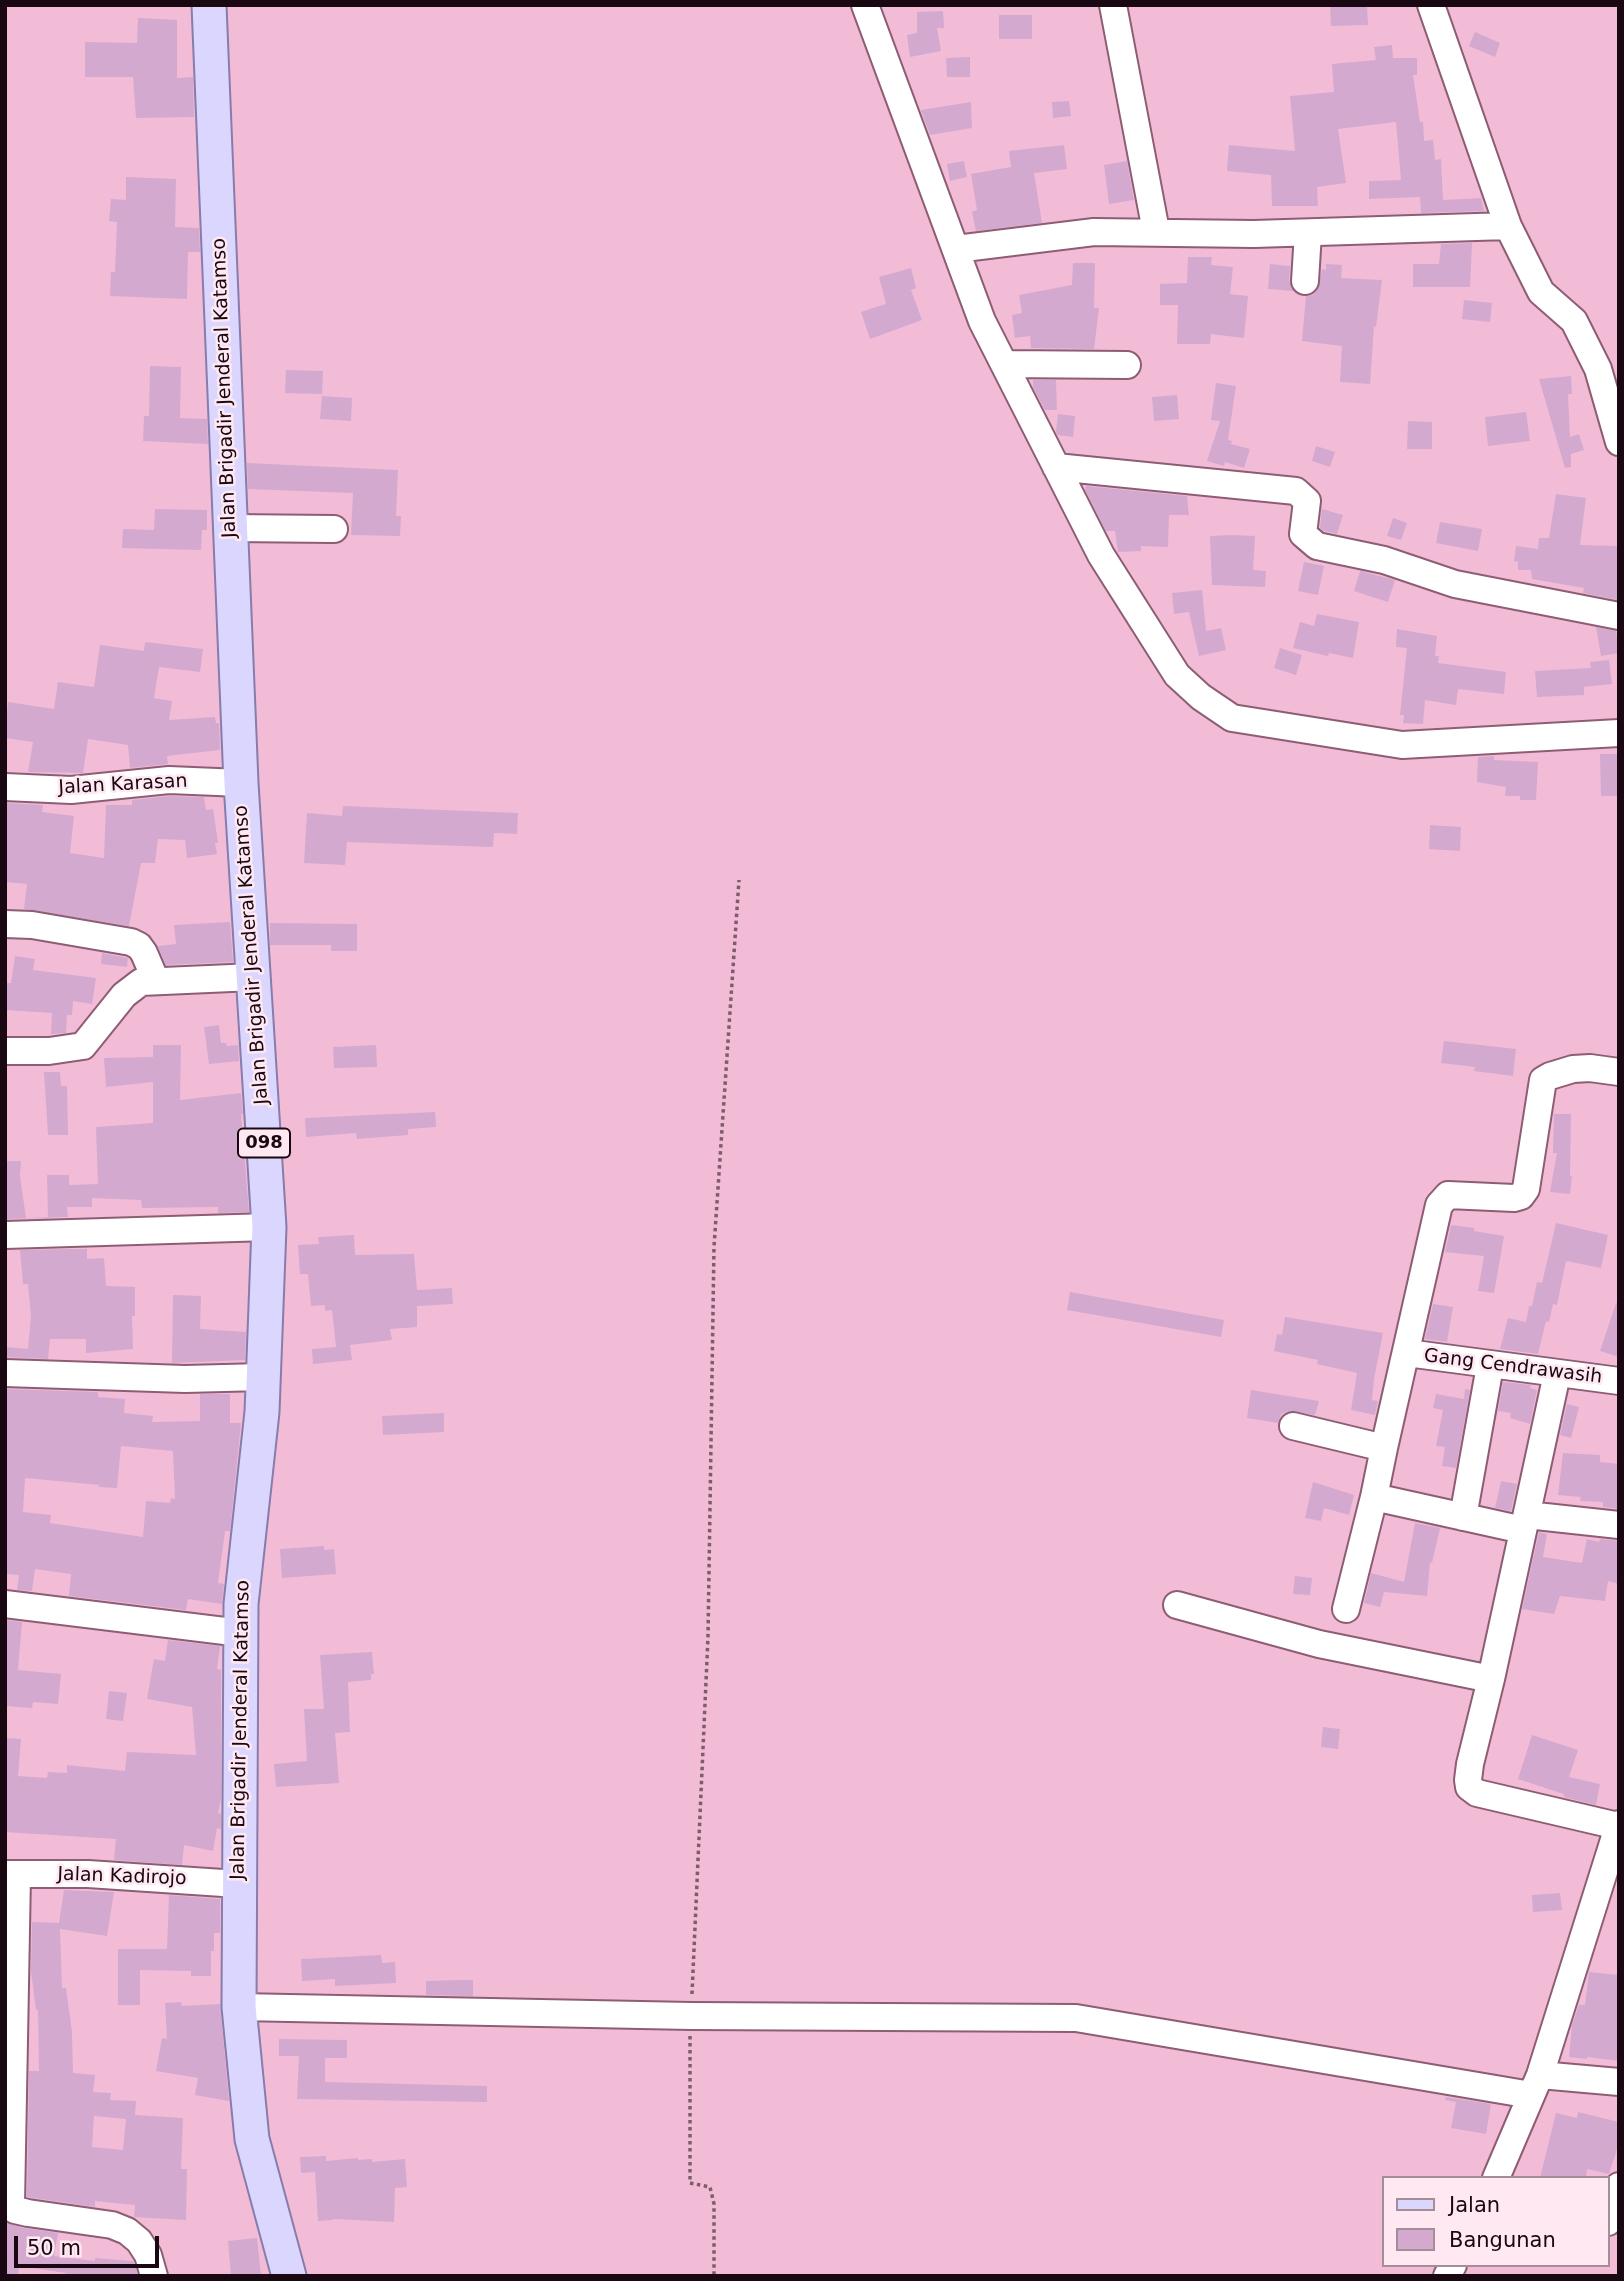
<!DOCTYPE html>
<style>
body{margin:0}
#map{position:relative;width:1624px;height:2281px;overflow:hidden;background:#f3bcd6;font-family:"DejaVu Sans",sans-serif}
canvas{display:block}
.frame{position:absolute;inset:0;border:7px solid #190811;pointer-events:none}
.legend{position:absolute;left:1382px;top:2176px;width:228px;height:91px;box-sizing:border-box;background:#ffe8f2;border:2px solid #a38e98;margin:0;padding:9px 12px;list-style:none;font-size:21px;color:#190811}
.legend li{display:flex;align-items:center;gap:14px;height:35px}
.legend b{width:35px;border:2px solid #a38e98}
.scale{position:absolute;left:14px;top:2236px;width:145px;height:32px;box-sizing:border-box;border:4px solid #190811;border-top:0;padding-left:9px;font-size:21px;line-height:24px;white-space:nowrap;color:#190811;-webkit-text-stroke:5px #ffe8f2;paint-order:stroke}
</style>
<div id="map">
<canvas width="1624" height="2281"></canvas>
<div class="frame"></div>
<ul class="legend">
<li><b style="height:9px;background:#dad6fe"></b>Jalan</li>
<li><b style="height:19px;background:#d3a9d0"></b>Bangunan</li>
</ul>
<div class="scale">50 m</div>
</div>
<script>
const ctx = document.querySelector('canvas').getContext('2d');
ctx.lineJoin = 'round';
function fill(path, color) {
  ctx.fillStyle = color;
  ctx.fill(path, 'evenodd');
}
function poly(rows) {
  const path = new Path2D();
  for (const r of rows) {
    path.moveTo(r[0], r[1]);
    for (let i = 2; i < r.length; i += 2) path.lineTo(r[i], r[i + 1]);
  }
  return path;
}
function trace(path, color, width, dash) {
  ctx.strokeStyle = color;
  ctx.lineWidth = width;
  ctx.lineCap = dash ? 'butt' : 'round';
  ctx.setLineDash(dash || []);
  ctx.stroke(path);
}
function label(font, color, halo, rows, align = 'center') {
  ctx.font = font + ' "DejaVu Sans",sans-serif';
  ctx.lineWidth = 5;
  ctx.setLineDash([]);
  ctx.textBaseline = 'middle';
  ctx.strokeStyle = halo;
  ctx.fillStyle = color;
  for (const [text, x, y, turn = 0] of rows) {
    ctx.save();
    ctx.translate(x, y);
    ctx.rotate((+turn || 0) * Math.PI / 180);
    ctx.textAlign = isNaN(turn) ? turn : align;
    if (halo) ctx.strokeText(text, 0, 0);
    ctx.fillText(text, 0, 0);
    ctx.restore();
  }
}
fill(poly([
 [1330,5,1367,5,1368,25,1331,26],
 [943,11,944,28,937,28,941,51,910,57,907,35,917,33,917,12],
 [999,15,1032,15,1032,39,999,39],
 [138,18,177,20,177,78,193,77,194,117,136,118,133,77,85,77,85,42,137,43],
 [1475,32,1500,43,1495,57,1469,46],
 [1392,45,1393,58,1417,58,1417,75,1413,75,1420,122,1423,122,1424,141,1433,140,1435,160,1441,159,1443,200,1481,198,1484,211,1421,213,1420,197,1369,199,1369,181,1401,180,1396,122,1338,129,1346,183,1317,187,1318,206,1272,206,1271,175,1227,171,1229,145,1295,151,1290,96,1334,92,1332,64,1376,60,1374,47],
 [970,57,970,77,947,77,946,58],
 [1069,101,1071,116,1053,118,1052,102],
 [971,102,972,128,930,135,921,110],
 [1064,145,1067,169,1034,173,1042,223,976,231,972,212,977,210,971,174,1011,167,1009,151],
 [964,161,967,177,950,181,947,164],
 [1127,161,1134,200,1109,204,1104,165],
 [126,177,176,179,175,227,199,228,200,252,188,252,187,299,110,296,111,272,115,272,117,222,109,221,111,199,126,200],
 [1472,243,1470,287,1413,287,1413,264,1439,264,1441,244],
 [1188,257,1212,257,1211,265,1233,267,1230,294,1248,296,1244,338,1211,334,1210,344,1177,344,1178,305,1160,305,1160,284,1187,283],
 [1073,263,1095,263,1094,308,1099,308,1094,349,1031,348,1030,336,1015,338,1012,315,1022,313,1019,295,1072,285],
 [1270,264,1290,266,1289,281,1294,291,1268,289],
 [1326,264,1342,265,1341,278,1382,280,1376,327,1374,326,1370,384,1340,382,1342,346,1302,341,1306,296,1313,295,1318,289,1322,269,1326,270],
 [911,268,916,288,911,290,922,320,870,339,861,312,886,304,879,277],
 [1464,300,1492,303,1490,322,1462,319],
 [150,366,181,367,180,418,207,419,208,444,143,441,144,416,149,416],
 [286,370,323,371,322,394,285,393],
 [1571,376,1572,394,1568,394,1570,437,1579,434,1584,450,1571,454,1571,467,1565,468,1539,379],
 [1033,380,1056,380,1057,410,1045,410,1033,387],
 [1216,383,1236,386,1228,440,1232,441,1231,444,1250,449,1244,468,1225,462,1224,466,1207,461,1220,421,1211,420],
 [1177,395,1179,419,1154,421,1152,397],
 [322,396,352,398,351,421,320,419],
 [1526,412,1530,441,1488,446,1485,417],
 [1058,414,1075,416,1073,437,1058,435,1056,432],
 [1408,421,1432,422,1432,449,1407,449],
 [1316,446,1335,452,1330,467,1312,461],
 [247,463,398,470,396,516,401,516,400,536,351,535,353,493,248,489],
 [1086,486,1187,496,1189,515,1169,515,1168,547,1141,546,1141,551,1118,552,1115,531,1106,531,1085,490],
 [1556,494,1586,498,1580,545,1619,546,1619,600,1583,593,1584,588,1532,579,1531,570,1518,570,1518,562,1514,561,1516,546,1538,549,1539,538,1549,538],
 [155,509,207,510,207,530,202,530,201,550,122,548,123,529,154,530],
 [1322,509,1343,515,1337,534,1324,531,1320,528],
 [1393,518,1407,523,1401,540,1387,536],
 [1440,522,1482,529,1478,551,1436,543],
 [1233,535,1255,536,1253,570,1266,571,1265,587,1212,585,1210,536],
 [1304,562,1324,566,1318,595,1298,591],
 [1360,571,1395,580,1388,602,1354,591],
 [1202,590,1206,631,1221,628,1226,650,1199,656,1189,612,1174,614,1172,593],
 [1317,614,1359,622,1353,658,1329,653,1328,656,1293,648,1300,622,1314,626],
 [1596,627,1616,631,1619,653,1601,656],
 [1397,629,1437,636,1435,656,1439,656,1438,663,1506,672,1504,694,1458,689,1456,705,1425,700,1423,724,1403,723,1404,715,1400,715,1407,648,1396,647],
 [145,642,203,649,200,672,159,667,154,698,172,701,169,720,215,717,216,723,219,723,220,750,167,756,168,764,130,768,128,745,88,739,83,773,28,772,33,742,5,738,8,702,54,709,58,682,94,687,100,645,144,651],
 [1280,648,1302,655,1296,675,1274,668],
 [1609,660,1612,684,1584,687,1584,695,1537,697,1535,671,1591,668,1590,662],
 [1600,754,1619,754,1619,796,1601,796],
 [1494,756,1494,760,1538,762,1536,800,1520,800,1520,796,1505,796,1506,787,1477,782,1478,757],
 [169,796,204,797,206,810,213,809,218,843,215,843,217,854,187,858,185,840,158,839,155,863,141,863,129,926,24,909,27,884,5,882,5,803,43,805,42,812,74,816,70,853,104,858,106,805,132,805,132,800],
 [343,806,518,813,517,834,494,833,493,847,347,842,345,865,304,863,307,813,342,816],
 [1430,825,1461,827,1460,851,1429,849],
 [230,922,233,962,166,965,158,946,176,944,174,925],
 [270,923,357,924,357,951,331,951,331,945,270,945],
 [102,953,128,958,127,967,101,964],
 [15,956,35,959,33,970,96,978,92,1004,73,1001,72,1015,67,1015,66,1033,51,1034,52,1013,5,1010,5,983,11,983],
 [219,1025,221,1043,226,1043,227,1046,238,1045,239,1061,209,1064,204,1027],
 [1444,1041,1516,1049,1513,1076,1474,1071,1475,1067,1441,1063],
 [153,1045,181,1045,180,1100,241,1093,243,1114,241,1114,249,1212,218,1213,218,1207,142,1208,141,1200,92,1198,92,1207,67,1207,68,1217,5,1219,5,1161,21,1161,20,1176,26,1218,48,1217,47,1175,69,1175,69,1185,98,1184,96,1127,153,1123,153,1082,106,1087,104,1058,153,1057],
 [376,1045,377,1067,334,1068,333,1047],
 [44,1072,60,1072,61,1086,67,1086,68,1135,48,1135],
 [435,1112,436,1127,408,1129,408,1135,357,1139,356,1133,306,1137,305,1118],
 [1554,1114,1571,1114,1570,1176,1572,1176,1570,1194,1550,1192,1557,1153,1553,1153],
 [1556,1223,1608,1235,1601,1268,1566,1261,1557,1305,1553,1304,1549,1322,1546,1321,1538,1354,1500,1349,1508,1318,1526,1322,1529,1306,1532,1306,1537,1282,1542,1283],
 [1451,1225,1474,1228,1474,1231,1504,1236,1494,1293,1478,1291,1484,1256,1445,1252],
 [354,1235,355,1255,414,1254,417,1290,452,1288,453,1304,417,1306,417,1327,390,1329,392,1340,350,1345,352,1360,313,1364,312,1349,336,1347,332,1310,325,1311,325,1305,311,1306,308,1274,300,1274,298,1245,319,1244,318,1237],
 [68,1249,87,1249,87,1259,104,1258,106,1286,135,1287,135,1316,132,1316,133,1349,86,1353,86,1339,50,1339,48,1359,5,1357,5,1347,28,1349,31,1316,28,1284,23,1284,20,1250],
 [1070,1292,1224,1320,1221,1337,1067,1310],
 [173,1295,201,1296,200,1329,246,1332,245,1360,172,1363],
 [1616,1303,1619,1304,1619,1357,1600,1351],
 [1433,1304,1453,1307,1447,1342,1425,1339],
 [1285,1317,1383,1333,1374,1379,1372,1400,1378,1401,1375,1415,1351,1410,1357,1373,1317,1364,1318,1360,1274,1351,1277,1334,1282,1335],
 [1503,1382,1531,1385,1530,1388,1537,1390,1530,1424,1510,1418,1511,1413,1498,1411],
 [5,1389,98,1392,98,1397,125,1399,124,1413,153,1416,152,1422,200,1421,200,1394,230,1394,230,1423,241,1423,230,1531,225,1531,218,1583,224,1584,222,1604,188,1599,186,1610,69,1596,71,1574,35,1569,32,1591,17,1590,19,1575,5,1574],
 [121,1446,173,1451,175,1499,171,1498,170,1503,146,1501,143,1537,50,1523,51,1515,23,1512,25,1478,99,1485,99,1487,117,1488],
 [1465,1389,1470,1390,1456,1468,1442,1466,1445,1447,1436,1446,1443,1410,1433,1408,1436,1394,1464,1399],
 [1251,1390,1319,1401,1315,1415,1289,1411,1281,1414,1278,1423,1247,1418],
 [1567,1404,1579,1407,1571,1438,1560,1435],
 [444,1413,444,1432,383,1435,382,1416],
 [1563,1453,1600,1455,1600,1462,1619,1464,1619,1509,1603,1507,1603,1502,1580,1501,1581,1497,1558,1495],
 [1501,1481,1517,1484,1511,1511,1495,1508],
 [1313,1482,1354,1495,1349,1515,1324,1508,1321,1521,1305,1518],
 [1415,1523,1440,1528,1432,1563,1430,1562,1427,1596,1384,1592,1380,1607,1364,1603,1371,1573,1404,1582],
 [1539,1532,1547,1534,1543,1557,1582,1563,1587,1539,1599,1542,1600,1539,1619,1541,1619,1584,1608,1581,1605,1601,1560,1596,1554,1614,1522,1609],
 [324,1546,324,1550,334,1549,336,1574,282,1578,280,1549],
 [1295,1576,1312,1578,1310,1595,1293,1594],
 [5,1620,22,1622,18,1670,61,1674,58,1704,33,1702,32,1708,5,1706],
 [168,1640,220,1646,217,1669,221,1670,221,1799,218,1813,221,1814,221,1829,217,1828,213,1851,184,1845,182,1865,114,1860,116,1839,5,1832,5,1738,21,1739,18,1776,47,1778,48,1772,67,1773,67,1765,125,1771,127,1752,196,1755,192,1707,147,1699,154,1659,165,1661],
 [372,1652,374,1674,371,1674,371,1680,348,1682,350,1732,335,1733,339,1783,276,1787,274,1764,307,1761,304,1709,324,1709,320,1655],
 [109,1691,127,1693,123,1721,106,1719],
 [1323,1727,1340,1729,1338,1749,1321,1747],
 [1532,1735,1578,1750,1569,1777,1600,1784,1596,1805,1564,1797,1564,1794,1518,1779],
 [64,1890,114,1892,107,1936,60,1929,62,1988,66,1988,72,2032,73,2073,95,2075,93,2092,111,2093,110,2100,136,2101,135,2115,183,2118,181,2169,187,2169,186,2220,134,2217,135,2205,95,2201,95,2207,27,2197,29,2071,39,2071,38,2010,36,2010,31,1971,32,1922,59,1923],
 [94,2116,126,2119,123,2150,92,2147],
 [1560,1893,1562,1910,1533,1912,1532,1895],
 [169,1895,220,1899,220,1933,214,1933,214,1951,211,1951,211,1976,191,1976,191,1971,140,1970,140,2005,118,2005,118,1949,167,1949],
 [381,1955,382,1963,395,1962,396,1983,335,1986,335,1979,302,1981,301,1959],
 [1589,1972,1619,1975,1619,2061,1587,2057,1587,2059,1569,2057,1572,2025,1579,2005,1585,2005],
 [458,1980,473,1980,473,1996,426,1995,426,1981],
 [181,2002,182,2006,220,2004,229,2101,195,2095,198,2078,156,2071,162,2038,167,2039,165,2003],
 [279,2039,347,2040,347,2058,325,2058,325,2082,487,2086,487,2102,297,2099,299,2056,279,2056],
 [1446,2097,1491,2104,1486,2134,1451,2128,1456,2102,1445,2100],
 [1578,2112,1619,2122,1619,2143,1609,2174,1587,2169,1586,2178,1540,2178,1556,2113,1577,2118],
 [326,2156,326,2161,358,2158,358,2160,372,2159,372,2162,405,2159,407,2187,395,2188,394,2222,333,2219,333,2220,318,2221,315,2172,301,2173,300,2157],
 [5,2221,24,2228,58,2233,54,2256,95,2261,95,2258,133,2261,138,2276,65,2276,66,2273,19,2266,18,2276,5,2276],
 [257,2238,261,2276,231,2276,228,2241]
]), '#d3a9d0');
const minor = poly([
 [865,5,982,321,1101,555,1177,675,1201,697,1232,718,1402,745,1619,733],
 [1113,5,1156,231],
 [1431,5,1508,226,1541,292,1574,321,1598,369,1619,442],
 [956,249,1094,232,1254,234,1508,226],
 [1305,281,1308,233],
 [1004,364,1127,365],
 [1056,467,1296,491,1307,501,1303,534,1317,546,1384,560,1455,584,1619,616],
 [231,528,334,529],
 [5,787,71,790,169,780,241,783],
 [5,924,32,925,131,942,139,946,144,953,156,981],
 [5,1051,49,1051,83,1046,124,995,141,982,254,977],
 [5,1235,269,1227],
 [1407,1353,1619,1381],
 [5,1373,185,1379,263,1377],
 [1293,1426,1384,1448],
 [1527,1515,1619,1525],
 [1463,1517,1490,1366],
 [1523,1530,1374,1497,1384,1448,1439,1205,1448,1195,1514,1198,1521,1196,1526,1189,1543,1080,1550,1076,1573,1069,1590,1068,1619,1072],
 [5,1604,241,1633],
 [1177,1605,1319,1644,1491,1679,1470,1764,1468,1780,1469,1787,1477,1793,1618,1826],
 [1346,1609,1374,1497],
 [1491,1679,1557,1374],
 [5,1874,88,1874,238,1884],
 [17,1875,11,2204,15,2210,28,2213,112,2225,127,2231,139,2241,148,2255,154,2276],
 [239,2007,691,2016,1076,2018,1531,2095],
 [1540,2075,1619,2082],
 [1496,2178,1540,2075,1619,1824],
 [1608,2222,1619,2186],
 [1447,2276,1453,2265]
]);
const major = poly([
 [209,5,241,783,269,1227,262,1412,241,1604,239,2007,252,2139,289,2276]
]);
trace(minor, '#8d5d74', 30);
trace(major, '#877cab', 37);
trace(poly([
 [692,1994,708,1637,714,1247,739,880],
 [690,2036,690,2183,710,2187,714,2204,714,2276]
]), '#7e5c6d', 3.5, [3.5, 3.5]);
trace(minor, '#fff', 26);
trace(major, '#dad6fe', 33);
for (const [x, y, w] of [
 [264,1143,52]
]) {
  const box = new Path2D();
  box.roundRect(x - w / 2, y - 14.5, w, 29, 5);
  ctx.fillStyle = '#ffe8f2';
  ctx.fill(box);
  trace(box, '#190811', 2);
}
label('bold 18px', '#190811', null, [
 ["098",264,1143]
]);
label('19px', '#190811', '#ffe8f2', [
 ["Jalan Brigadir Jenderal Katamso",225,388,-92],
 ["Jalan Karasan",123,785,-3],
 ["Jalan Brigadir Jenderal Katamso",252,955,-94],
 ["Gang Cendrawasih",1513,1367,7],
 ["Jalan Brigadir Jenderal Katamso",241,1730,-89],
 ["Jalan Kadirojo",122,1877,2]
]);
</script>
